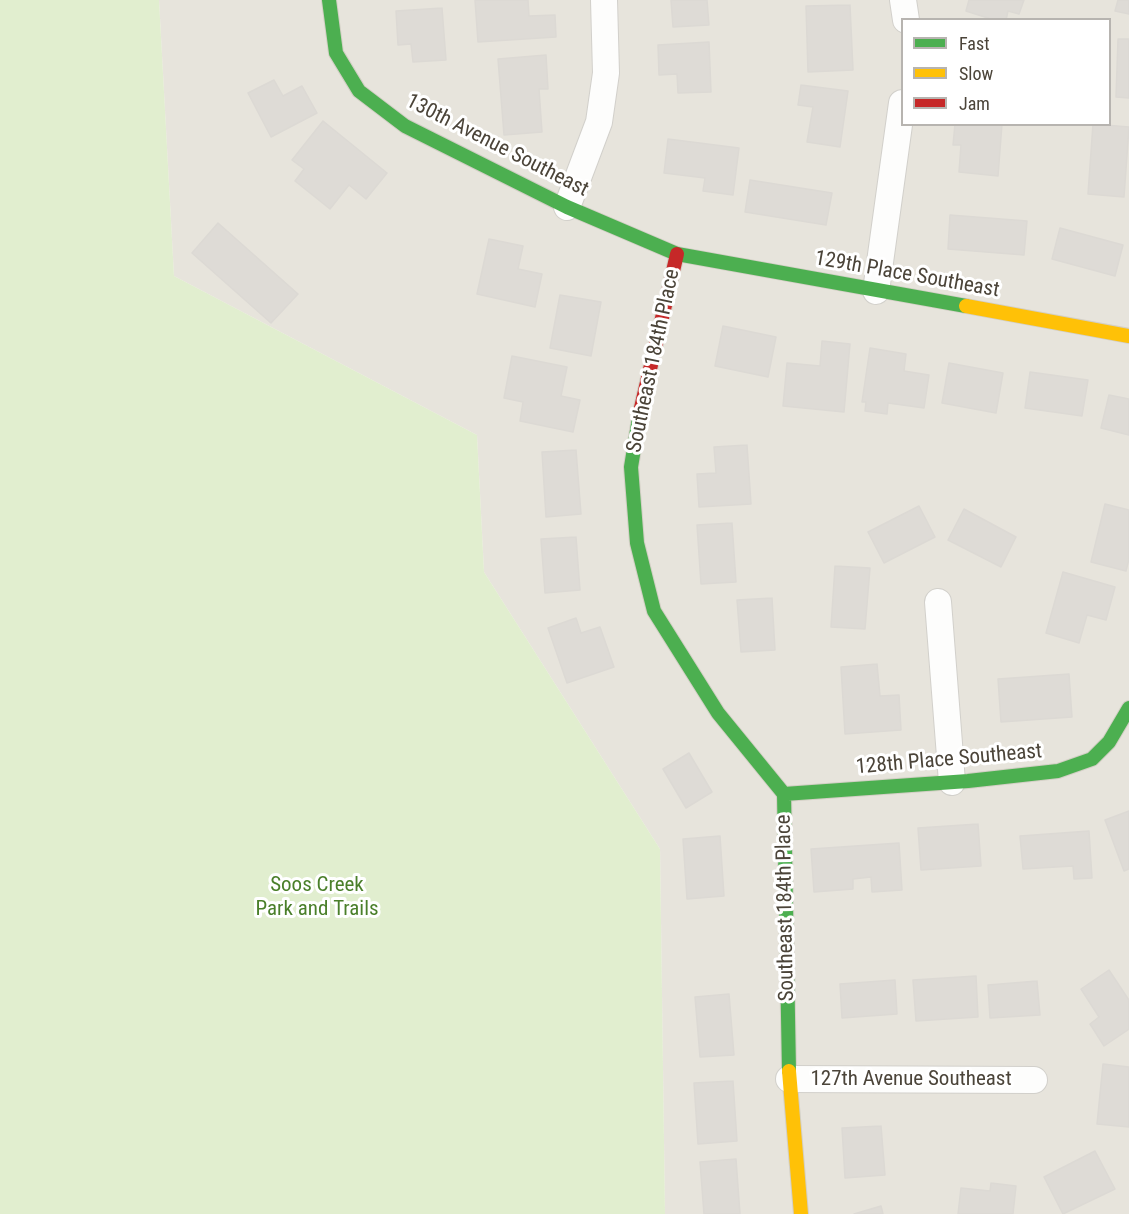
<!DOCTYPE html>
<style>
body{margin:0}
#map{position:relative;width:1129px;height:1214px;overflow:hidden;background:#f4f2ee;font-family:"Roboto Condensed",sans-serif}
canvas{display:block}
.legend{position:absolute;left:901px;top:18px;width:210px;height:108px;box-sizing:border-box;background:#fff;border:2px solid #b7b4b0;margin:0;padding:8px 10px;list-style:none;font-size:18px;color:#4b4439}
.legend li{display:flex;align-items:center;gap:12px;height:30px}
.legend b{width:30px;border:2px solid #b7b4b0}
</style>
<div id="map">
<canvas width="1129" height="1214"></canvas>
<ul class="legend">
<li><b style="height:8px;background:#4caf50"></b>Fast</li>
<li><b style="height:8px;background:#ffc107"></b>Slow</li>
<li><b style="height:8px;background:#c62828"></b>Jam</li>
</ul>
</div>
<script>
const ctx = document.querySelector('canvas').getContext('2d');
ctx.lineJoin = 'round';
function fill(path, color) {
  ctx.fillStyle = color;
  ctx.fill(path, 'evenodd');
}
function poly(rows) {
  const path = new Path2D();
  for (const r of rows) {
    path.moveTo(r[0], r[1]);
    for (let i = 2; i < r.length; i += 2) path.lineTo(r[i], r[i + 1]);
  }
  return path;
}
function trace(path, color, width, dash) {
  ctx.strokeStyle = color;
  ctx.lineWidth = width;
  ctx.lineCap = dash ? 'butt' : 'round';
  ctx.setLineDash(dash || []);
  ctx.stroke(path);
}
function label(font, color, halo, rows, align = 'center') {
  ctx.font = font + ' "Roboto Condensed",sans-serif';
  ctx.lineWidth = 6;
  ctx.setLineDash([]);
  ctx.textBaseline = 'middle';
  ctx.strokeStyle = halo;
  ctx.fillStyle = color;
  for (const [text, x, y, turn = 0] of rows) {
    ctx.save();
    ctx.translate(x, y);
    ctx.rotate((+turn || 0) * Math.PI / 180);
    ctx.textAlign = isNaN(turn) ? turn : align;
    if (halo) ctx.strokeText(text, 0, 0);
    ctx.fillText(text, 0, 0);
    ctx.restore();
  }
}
fill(poly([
 [159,0,1129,0,1129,1214,665,1214,660,849,484,572,477,435,174,276],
 [902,20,1110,20,1110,124,902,124]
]), '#e7e4dc');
fill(poly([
 [0,0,159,0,174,276,477,435,484,572,660,849,665,1214,0,1214]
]), '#e1eecf');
const building = poly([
 [475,0,528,0,529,16,555,15,556,37,478,42,475,0],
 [671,0,707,0,709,25,673,27,671,0],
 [969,0,1024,0,1019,14,1008,11,1006,20,994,20,966,11,969,0],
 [1118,0,1129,0,1129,14,1115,11,1118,0],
 [850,5,853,70,808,72,806,6,850,5],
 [442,8,446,60,413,62,411,44,398,45,396,11,442,8],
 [1118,39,1129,39,1129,98,1116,97,1118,39],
 [709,42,711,92,678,93,677,74,659,75,658,45,709,42],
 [546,55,548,89,539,89,542,132,504,135,498,59,546,55],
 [274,80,283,96,302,86,317,113,271,137,248,93,274,80],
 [801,85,848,91,840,147,807,142,813,107,798,105,801,85],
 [323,121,387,173,366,199,349,185,330,209,295,181,304,169,292,160,323,121],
 [955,124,1002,124,998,176,959,172,961,145,953,145,955,124],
 [1093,124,1129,127,1124,197,1088,194,1093,124],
 [668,139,739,148,733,195,703,191,705,178,664,173,668,139],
 [750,180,832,193,826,225,745,212,750,180],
 [950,215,1027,221,1024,255,948,249,950,215],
 [218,223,298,294,271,323,192,253,218,223],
 [1060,228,1123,245,1115,276,1052,259,1060,228],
 [489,239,523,246,518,269,542,274,535,307,477,294,489,239],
 [560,295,601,302,591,356,550,348,560,295],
 [723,326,776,337,768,377,715,366,723,326],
 [822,341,850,344,844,412,783,406,787,363,820,366,822,341],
 [870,348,906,354,904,371,929,375,924,408,888,403,887,414,865,411,866,402,862,402,870,348],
 [512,356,567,367,561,396,580,400,573,432,520,421,523,402,504,398,512,356],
 [949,363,1003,373,996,413,942,403,949,363],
 [1030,372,1088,380,1082,416,1025,408,1030,372],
 [1109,395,1129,399,1129,435,1101,428,1109,395],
 [747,445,751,504,699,507,697,474,716,473,714,447,747,445],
 [576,450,581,514,546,517,542,452,576,450],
 [1105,504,1129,510,1129,559,1126,571,1091,562,1105,504],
 [919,506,935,537,884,563,868,532,919,506],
 [964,509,1016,537,1001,567,948,540,964,509],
 [732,523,736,582,701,584,697,525,732,523],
 [576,537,580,590,545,593,541,539,576,537],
 [835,566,870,568,865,629,831,627,835,566],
 [1063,572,1115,587,1106,620,1087,615,1079,643,1046,633,1063,572],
 [772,598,775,650,741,652,737,600,772,598],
 [576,618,581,633,600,627,614,667,567,683,548,628,576,618],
 [877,664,880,696,899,695,901,730,845,734,841,667,877,664],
 [1069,674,1072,717,1001,722,998,679,1069,674],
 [689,753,712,792,686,808,663,769,689,753],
 [1129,811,1129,869,1124,871,1105,820,1129,811],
 [978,824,981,866,921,870,918,828,978,824],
 [1089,831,1092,878,1074,879,1073,866,1023,869,1020,836,1089,831],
 [720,836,724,896,687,899,683,839,720,836],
 [899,843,902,890,872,892,871,877,853,879,853,889,814,892,811,849,899,843],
 [1109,970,1129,1000,1129,1029,1104,1046,1090,1024,1099,1017,1081,989,1109,970],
 [976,976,978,1017,916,1021,913,980,976,976],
 [895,980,897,1014,842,1018,840,984,895,980],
 [1037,981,1040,1015,990,1018,988,985,1037,981],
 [729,994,734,1055,700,1057,695,997,729,994],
 [1103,1064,1129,1067,1129,1127,1097,1124,1103,1064],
 [733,1081,737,1141,698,1144,694,1083,733,1081],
 [881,1126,885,1175,845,1178,842,1128,881,1126],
 [1095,1151,1115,1189,1063,1214,1044,1177,1095,1151],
 [736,1159,740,1214,704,1214,700,1162,736,1159],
 [991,1183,1016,1186,1013,1214,958,1214,961,1188,990,1191,991,1183],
 [881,1206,883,1214,854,1214,881,1206]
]);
fill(building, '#dedbd6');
trace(building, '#dcd9d4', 1.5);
const street = poly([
 [903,0,906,20],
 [567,207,599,122,606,73,604,0],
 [876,291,902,103],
 [938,602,952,782],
 [789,1079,1034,1080]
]);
const fast = poly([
 [329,0,336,53,359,91,405,126,567,207,677,254,966,306],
 [640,412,631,467,637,543,654,611,718,713,784,794,789,1071],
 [784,794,968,781,1058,771,1092,759,1109,742,1129,708]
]);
const slow = poly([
 [966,306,1129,336],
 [789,1071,801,1214]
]);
const jam = poly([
 [640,412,677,254]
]);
trace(street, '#d2d0cb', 28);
trace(fast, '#d3cfc5', 16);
trace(slow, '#d3cfc5', 16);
trace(jam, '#d3cfc5', 16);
trace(street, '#fdfdfc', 26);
trace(fast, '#4caf50', 14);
trace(slow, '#ffc107', 14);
trace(jam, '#c62828', 14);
label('21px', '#4b4439', '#fff', [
 ["130th Avenue Southeast",497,146,27],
 ["129th Place Southeast",907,275,10],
 ["Southeast 184th Place",654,361,-78],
 ["128th Place Southeast",949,760,-5],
 ["Southeast 184th Place",786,908,-91],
 ["127th Avenue Southeast",911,1080]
]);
label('21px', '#4a7f2a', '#fff', [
 ["Soos Creek",317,886],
 ["Park and Trails",317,910]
]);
</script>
